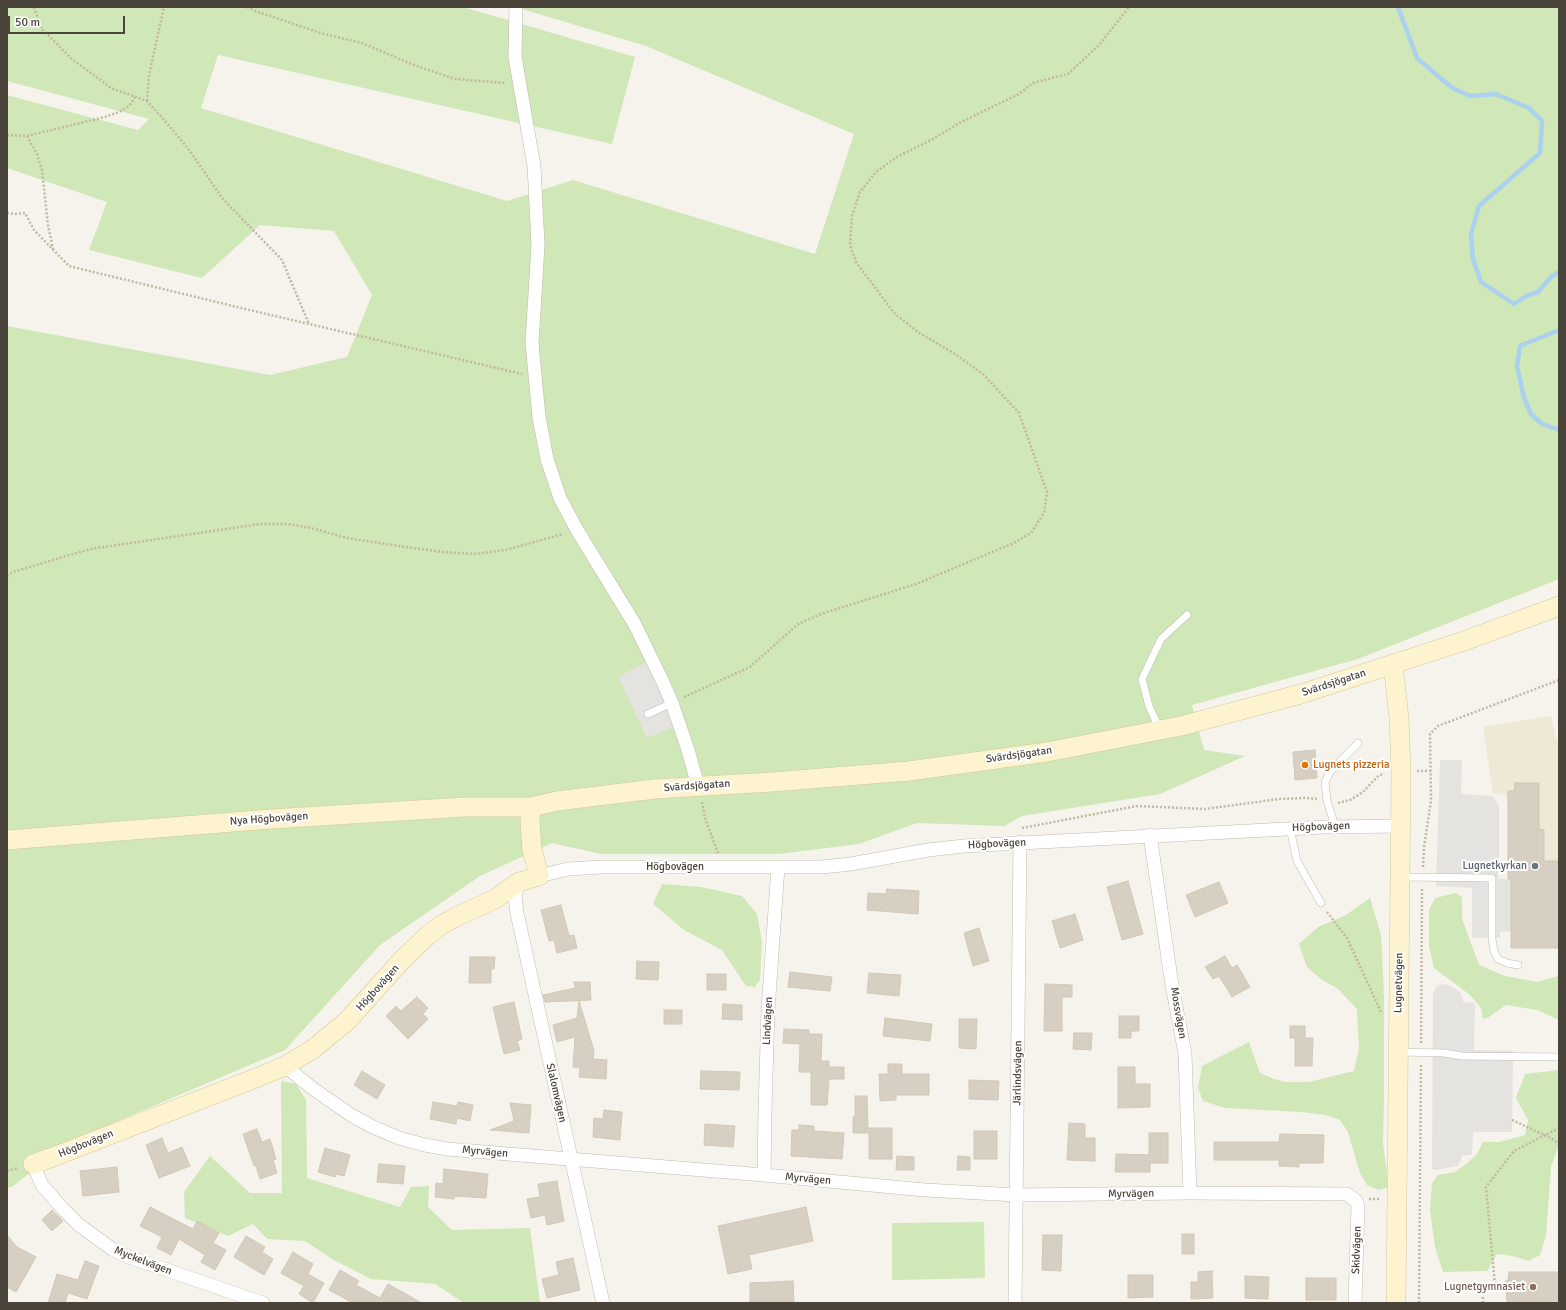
<!DOCTYPE html>
<meta charset="utf-8">
<style>
body{margin:0}
#map{position:relative;width:1566px;height:1310px;overflow:hidden;background:#f5f3ec;font-family:Signika,sans-serif}
canvas{display:block}
.frame{position:absolute;inset:0;border:8px solid #4a443a;pointer-events:none}
.scale{position:absolute;left:8px;top:16px;width:117px;height:18px;box-sizing:border-box;border:2px solid #4a443a;border-top:0;padding-left:5px;font-size:12px;line-height:14px;white-space:nowrap;color:#4a443a;-webkit-text-stroke:3px #fff;paint-order:stroke}
</style>
<div id="map">
<canvas width="1566" height="1310"></canvas>
<div class="frame"></div>
<div class="scale">50 m</div>
</div>
<script>
const ctx = document.querySelector('canvas').getContext('2d');
ctx.lineJoin = 'round';
function fill(path, color) {
  ctx.fillStyle = color;
  ctx.fill(path, 'evenodd');
}
function poly(rows) {
  const path = new Path2D();
  for (const r of rows) {
    path.moveTo(r[0], r[1]);
    for (let i = 2; i < r.length; i += 2) path.lineTo(r[i], r[i + 1]);
  }
  return path;
}
function trace(path, color, width, dash) {
  ctx.strokeStyle = color;
  ctx.lineWidth = width;
  ctx.lineCap = dash ? 'butt' : 'round';
  ctx.setLineDash(dash || []);
  ctx.stroke(path);
}
function label(font, color, halo, rows, align = 'center') {
  ctx.font = font + ' Signika,sans-serif';
  ctx.lineWidth = 4;
  ctx.setLineDash([]);
  ctx.textBaseline = 'middle';
  ctx.strokeStyle = halo;
  ctx.fillStyle = color;
  for (const [text, x, y, turn = 0] of rows) {
    ctx.save();
    ctx.translate(x, y);
    ctx.rotate((+turn || 0) * Math.PI / 180);
    ctx.textAlign = isNaN(turn) ? turn : align;
    if (halo) ctx.strokeText(text, 0, 0);
    ctx.fillText(text, 0, 0);
    ctx.restore();
  }
}
fill(poly([
 [1551,716,1556,738,1559,740,1559,863,1516,863,1506,795,1493,793,1483,727]
]), '#eee8d7');
fill(poly([
 [7,7,463,7,635,57,612,144,218,55,201,108,507,201,573,180,815,254,854,134,646,46,515,7,1559,7,1559,579,1358,659,1192,705,1204,750,1245,756,1160,794,1022,816,1004,826,917,823,859,844,778,854,601,854,552,843,480,876,380,945,285,1050,73,1140,13,1186,7,1188,7,326,270,375,347,357,372,295,334,231,260,225,202,278,89,250,107,202,7,168,7,95,138,130,149,119,7,81],
 [662,884,701,887,742,896,757,914,762,943,760,980,755,987,746,986,722,950,684,930,653,904],
 [1456,893,1462,897,1462,919,1479,965,1505,976,1537,982,1559,976,1559,1020,1537,1010,1506,1005,1489,1017,1483,1019,1481,1008,1470,995,1434,968,1429,946,1429,910,1435,898],
 [1370,898,1381,935,1384,996,1384,1101,1383,1142,1388,1182,1387,1188,1378,1190,1367,1185,1360,1173,1348,1132,1340,1120,1326,1115,1301,1112,1225,1108,1203,1101,1198,1088,1202,1066,1249,1042,1260,1073,1274,1079,1285,1082,1309,1082,1354,1071,1359,1048,1357,1009,1337,988,1322,980,1307,967,1299,944,1318,927,1346,915],
 [1559,1070,1559,1145,1551,1167,1546,1235,1540,1255,1529,1261,1513,1256,1497,1254,1487,1271,1443,1272,1435,1247,1430,1210,1432,1183,1438,1175,1455,1172,1466,1164,1477,1154,1483,1142,1499,1142,1525,1135,1528,1120,1516,1098,1525,1074],
 [281,1081,296,1084,306,1100,307,1178,400,1207,411,1187,429,1186,428,1207,452,1230,530,1228,540,1303,464,1303,435,1284,371,1279,332,1259,305,1241,267,1239,253,1224,228,1236,185,1218,184,1192,210,1156,250,1193,282,1193],
 [984,1222,985,1278,892,1280,892,1223]
]), '#d0e7b7');
fill(poly([
 [648,661,676,726,647,738,618,677],
 [1440,760,1462,760,1461,794,1493,796,1499,806,1499,853,1498,879,1511,879,1511,931,1500,932,1500,938,1472,938,1472,888,1436,886],
 [1446,984,1459,991,1463,998,1463,1002,1475,1003,1474,1050,1513,1051,1512,1132,1473,1132,1472,1155,1462,1155,1461,1160,1457,1166,1435,1170,1432,1169,1433,995,1435,989,1438,985]
]), '#e5e3e0');
trace(poly([
 [1398,7,1417,58,1451,87,1470,96,1496,94,1529,108,1542,121,1540,153,1479,206,1471,234,1473,259,1481,282,1514,304,1526,296,1538,292,1552,276,1559,272],
 [1559,330,1520,346,1517,366,1524,398,1531,414,1542,424,1559,430]
]), '#acd1ee', 4.5);
const building = poly([
 [1315,750,1317,778,1295,780,1293,752,1315,750],
 [1515,783,1539,783,1539,829,1544,830,1544,861,1559,861,1559,948,1511,948,1511,879,1508,879,1508,791,1514,791,1515,783],
 [1128,881,1143,934,1122,940,1107,887,1128,881],
 [1219,882,1228,903,1195,917,1186,895,1219,882],
 [887,889,919,891,918,914,867,910,868,893,886,894,887,889],
 [561,905,569,936,574,935,577,948,557,953,554,940,549,941,541,910,561,905],
 [1075,914,1083,940,1060,948,1052,921,1075,914],
 [979,928,989,961,973,966,964,933,979,928],
 [1225,956,1232,968,1237,965,1250,987,1232,997,1219,976,1213,979,1205,967,1225,956],
 [470,957,495,957,494,969,491,969,491,983,469,983,470,957],
 [637,961,659,962,658,980,636,979,637,961],
 [790,972,832,977,830,991,788,987,790,972],
 [869,973,901,975,899,996,867,993,869,973],
 [707,974,726,974,726,990,707,990,707,974],
 [574,982,590,982,591,1000,545,1002,543,995,575,988,574,982],
 [1045,984,1072,985,1072,997,1062,997,1062,1031,1044,1031,1045,984],
 [417,997,428,1008,423,1014,428,1019,408,1039,386,1016,396,1006,401,1011,417,997],
 [579,1001,594,1051,593,1059,607,1060,606,1079,579,1077,580,1068,573,1067,575,1037,557,1042,553,1025,577,1018,579,1001],
 [514,1002,522,1039,517,1041,520,1050,504,1054,493,1007,514,1002],
 [723,1004,742,1005,742,1020,722,1019,723,1004],
 [664,1010,682,1010,682,1024,664,1024,664,1010],
 [1119,1016,1139,1016,1139,1031,1131,1031,1131,1038,1119,1038,1119,1016],
 [885,1018,932,1024,930,1041,883,1036,885,1018],
 [959,1019,977,1019,976,1049,959,1048,959,1019],
 [1290,1026,1305,1026,1305,1038,1313,1038,1312,1066,1295,1066,1295,1038,1290,1038,1290,1026],
 [784,1029,809,1030,809,1034,822,1034,821,1061,829,1061,829,1067,844,1067,844,1079,829,1079,827,1105,811,1105,811,1072,799,1072,800,1044,783,1043,784,1029],
 [1074,1033,1092,1033,1091,1050,1073,1049,1074,1033],
 [888,1064,902,1064,902,1074,929,1074,929,1095,896,1095,896,1100,880,1101,879,1074,888,1074,888,1064],
 [1118,1067,1135,1067,1135,1084,1150,1084,1150,1107,1118,1108,1118,1067],
 [362,1071,385,1085,377,1099,354,1085,362,1071],
 [701,1071,740,1072,739,1090,700,1089,701,1071],
 [969,1080,999,1081,998,1100,969,1099,969,1080],
 [855,1096,867,1096,868,1133,853,1133,853,1117,855,1117,855,1096],
 [433,1102,457,1106,458,1102,473,1105,470,1121,457,1118,456,1124,430,1119,433,1102],
 [510,1103,531,1105,529,1133,490,1130,514,1121,510,1103],
 [604,1110,622,1112,620,1140,593,1137,594,1118,603,1119,604,1110],
 [1069,1123,1085,1124,1085,1138,1095,1138,1095,1161,1067,1160,1069,1123],
 [705,1124,735,1126,733,1147,704,1145,705,1124],
 [799,1125,814,1126,814,1131,844,1133,842,1159,791,1156,792,1130,799,1130,799,1125],
 [869,1128,892,1128,892,1159,869,1159,869,1128],
 [257,1129,262,1142,270,1139,276,1159,273,1160,277,1173,260,1179,256,1166,254,1166,243,1134,257,1129],
 [974,1131,997,1131,997,1159,974,1159,974,1131],
 [1149,1133,1168,1133,1168,1163,1150,1163,1150,1172,1115,1172,1116,1154,1149,1155,1149,1133],
 [1280,1134,1324,1135,1323,1163,1299,1163,1299,1167,1279,1166,1279,1160,1214,1160,1214,1142,1279,1142,1280,1134],
 [162,1138,168,1153,182,1147,190,1166,159,1178,146,1145,162,1138],
 [325,1148,350,1155,344,1176,336,1174,335,1177,318,1172,325,1148],
 [897,1156,914,1157,914,1170,896,1170,897,1156],
 [958,1156,970,1157,970,1170,957,1170,958,1156],
 [379,1164,405,1166,403,1184,377,1182,379,1164],
 [117,1167,119,1192,83,1196,80,1171,117,1167],
 [444,1169,488,1174,486,1198,455,1196,454,1199,435,1197,436,1183,443,1184,444,1169],
 [557,1181,564,1221,547,1225,545,1215,531,1218,527,1199,540,1197,538,1184,557,1181],
 [150,1207,193,1229,197,1221,219,1233,213,1243,226,1250,215,1270,201,1262,205,1255,179,1239,171,1255,157,1248,162,1237,140,1226,150,1207],
 [806,1207,813,1241,749,1255,752,1269,728,1274,718,1226,806,1207],
 [52,1210,63,1221,52,1231,42,1220,52,1210],
 [1182,1234,1194,1234,1194,1254,1182,1254,1182,1234],
 [7,1235,17,1247,36,1257,16,1292,7,1287,7,1235],
 [1043,1235,1062,1235,1061,1271,1042,1270,1043,1235],
 [246,1236,265,1247,262,1252,273,1259,264,1275,234,1257,246,1236],
 [293,1252,313,1264,308,1274,324,1283,313,1303,299,1294,304,1286,281,1273,293,1252],
 [573,1258,580,1290,547,1298,542,1279,559,1275,556,1262,573,1258],
 [85,1261,99,1266,87,1299,68,1293,65,1303,48,1303,57,1274,78,1280,85,1261],
 [340,1270,359,1281,356,1285,380,1298,388,1284,422,1303,353,1303,329,1290,340,1270],
 [1212,1271,1213,1298,1191,1299,1191,1282,1198,1282,1198,1272,1212,1271],
 [1509,1272,1559,1272,1559,1303,1507,1303,1506,1281,1508,1280,1509,1272],
 [1128,1275,1153,1275,1153,1297,1128,1298,1128,1275],
 [1245,1276,1269,1277,1268,1299,1245,1298,1245,1276],
 [1306,1278,1336,1278,1336,1300,1306,1300,1306,1278],
 [793,1281,794,1303,750,1303,750,1283,793,1281]
]);
fill(building, '#d7cfc2');
trace(building, '#d1c8b5', 1);
const lane = poly([
 [648,714,672,703],
 [1160,730,1149,706,1142,679,1161,639,1187,615],
 [1335,826,1327,801,1325,782,1330,772,1358,743],
 [1290,828,1297,861,1321,903],
 [1401,877,1492,878,1492,939,1494,951,1498,959,1507,963,1518,965],
 [1399,1052,1444,1053,1462,1056,1559,1057]
]);
const street = poly([
 [516,7,515,57,534,166,538,245,532,343,539,417,547,459,560,498,577,530,634,623,662,680,672,703,688,750,698,786],
 [1150,835,1172,985,1185,1054,1190,1193],
 [539,876,568,869,602,867,822,867,851,864,928,850,964,846,1324,827,1401,826],
 [519,882,515,896,517,913,603,1303],
 [285,1066,312,1088,351,1115,373,1127,399,1138,425,1145,447,1149,764,1175,925,1190,1016,1195,1190,1193,1347,1194,1356,1201,1358,1206,1355,1303],
 [33,1164,42,1185,62,1208,79,1225,112,1249,129,1257,263,1303],
 [764,1175,765,1110,768,1010,778,867],
 [1015,1303,1020,842]
]);
const secondary = poly([
 [1393,664,1399,718,1401,772,1396,1303],
 [7,840,271,819,465,807,531,807,557,801,655,789,772,782,909,771,1047,752,1181,726,1301,694,1464,641,1559,606],
 [33,1164,53,1157,256,1078,285,1066,313,1049,347,1021,403,959,428,935,443,924,456,917,495,899,519,882,539,876,532,849,530,822,531,807]
]);
trace(lane, '#c1bbaf', 8);
trace(street, '#c1bbaf', 14);
trace(secondary, '#d3c89e', 20);
trace(poly([
 [34,7,41,28,72,59,111,88,147,101,166,122,190,151,222,198,282,260,309,324],
 [247,7,258,12,324,34,362,43,414,65,455,79,506,83],
 [147,101,149,75,164,7],
 [7,135,27,136,105,117,119,112,129,106,135,97],
 [27,136,37,154,42,170,48,225,53,249],
 [7,213,14,214,25,213,34,230,69,266,241,308,522,374],
 [7,576,13,572,90,549,260,524,288,524,311,528,347,538,399,546,442,552,474,554,506,550,563,534],
 [684,697,750,667,798,624,821,614,916,584,1014,543,1031,533,1044,513,1047,492,1019,413,983,374,955,354,918,332,895,314,856,262,850,245,852,216,860,192,876,172,897,157,933,139,961,122,1019,94,1033,83,1068,74,1100,44,1129,7],
 [1417,771,1431,771],
 [702,802,705,818,718,853],
 [1338,803,1350,800,1363,792,1377,777,1384,773],
 [1022,828,1137,806,1205,809,1279,799,1306,798,1317,799],
 [1423,867,1424,847,1431,801,1430,734,1438,726,1559,680],
 [1327,912,1347,938,1381,1012],
 [1421,1043,1422,888],
 [1512,1120,1551,1138,1559,1144],
 [7,1171,18,1168],
 [1369,1199,1380,1199],
 [1419,1303,1421,1064],
 [1483,1303,1482,1285,1495,1285,1486,1187,1514,1151,1559,1128]
]), '#c2b8a1', 2.5, [2, 2]);
trace(lane, '#fff', 7);
trace(street, '#fff', 13);
trace(secondary, '#fdf3cf', 19);
for (const [x, y, r, color] of [
 [1305,765,4,"#e8710a"],
 [1535,866,4,"#6b7280"],
 [1533,1287,4,"#8d6e63"]
]) {
  const dot = new Path2D();
  dot.arc(x, y, r, 0, 2 * Math.PI);
  ctx.fillStyle = color;
  ctx.fill(dot);
  trace(dot, '#fff', 1.5);
}
label('11px', '#4a443a', '#fff', [
 ["Svärdsjögatan",1334,683,-18],
 ["Svärdsjögatan",1019,755,-8],
 ["Svärdsjögatan",697,786,-4],
 ["Nya Högbovägen",269,819,-4],
 ["Högbovägen",1321,827,-2],
 ["Högbovägen",997,844,-3],
 ["Högbovägen",675,867],
 ["Lugnetvägen",1399,983,-89],
 ["Högbovägen",378,988,-48],
 ["Mossvägen",1178,1013,80],
 ["Lindvägen",768,1021,-87],
 ["Järlindsvägen",1018,1073,-89],
 ["Slalomvägen",556,1093,77],
 ["Högbovägen",86,1144,-22],
 ["Myrvägen",485,1152,5],
 ["Myrvägen",808,1179,5],
 ["Myrvägen",1131,1194,-1],
 ["Skidvägen",1357,1250,-88],
 ["Myckelvägen",143,1261,21]
]);
label('11px', '#c56008', '#fff', [
 ["Lugnets pizzeria",1313,765]
], 'left');
label('11px', '#5b616d', '#fff', [
 ["Lugnetkyrkan",1527,866]
], 'right');
label('11px', '#785e54', '#fff', [
 ["Lugnetgymnasiet",1525,1287]
], 'right');
</script>
